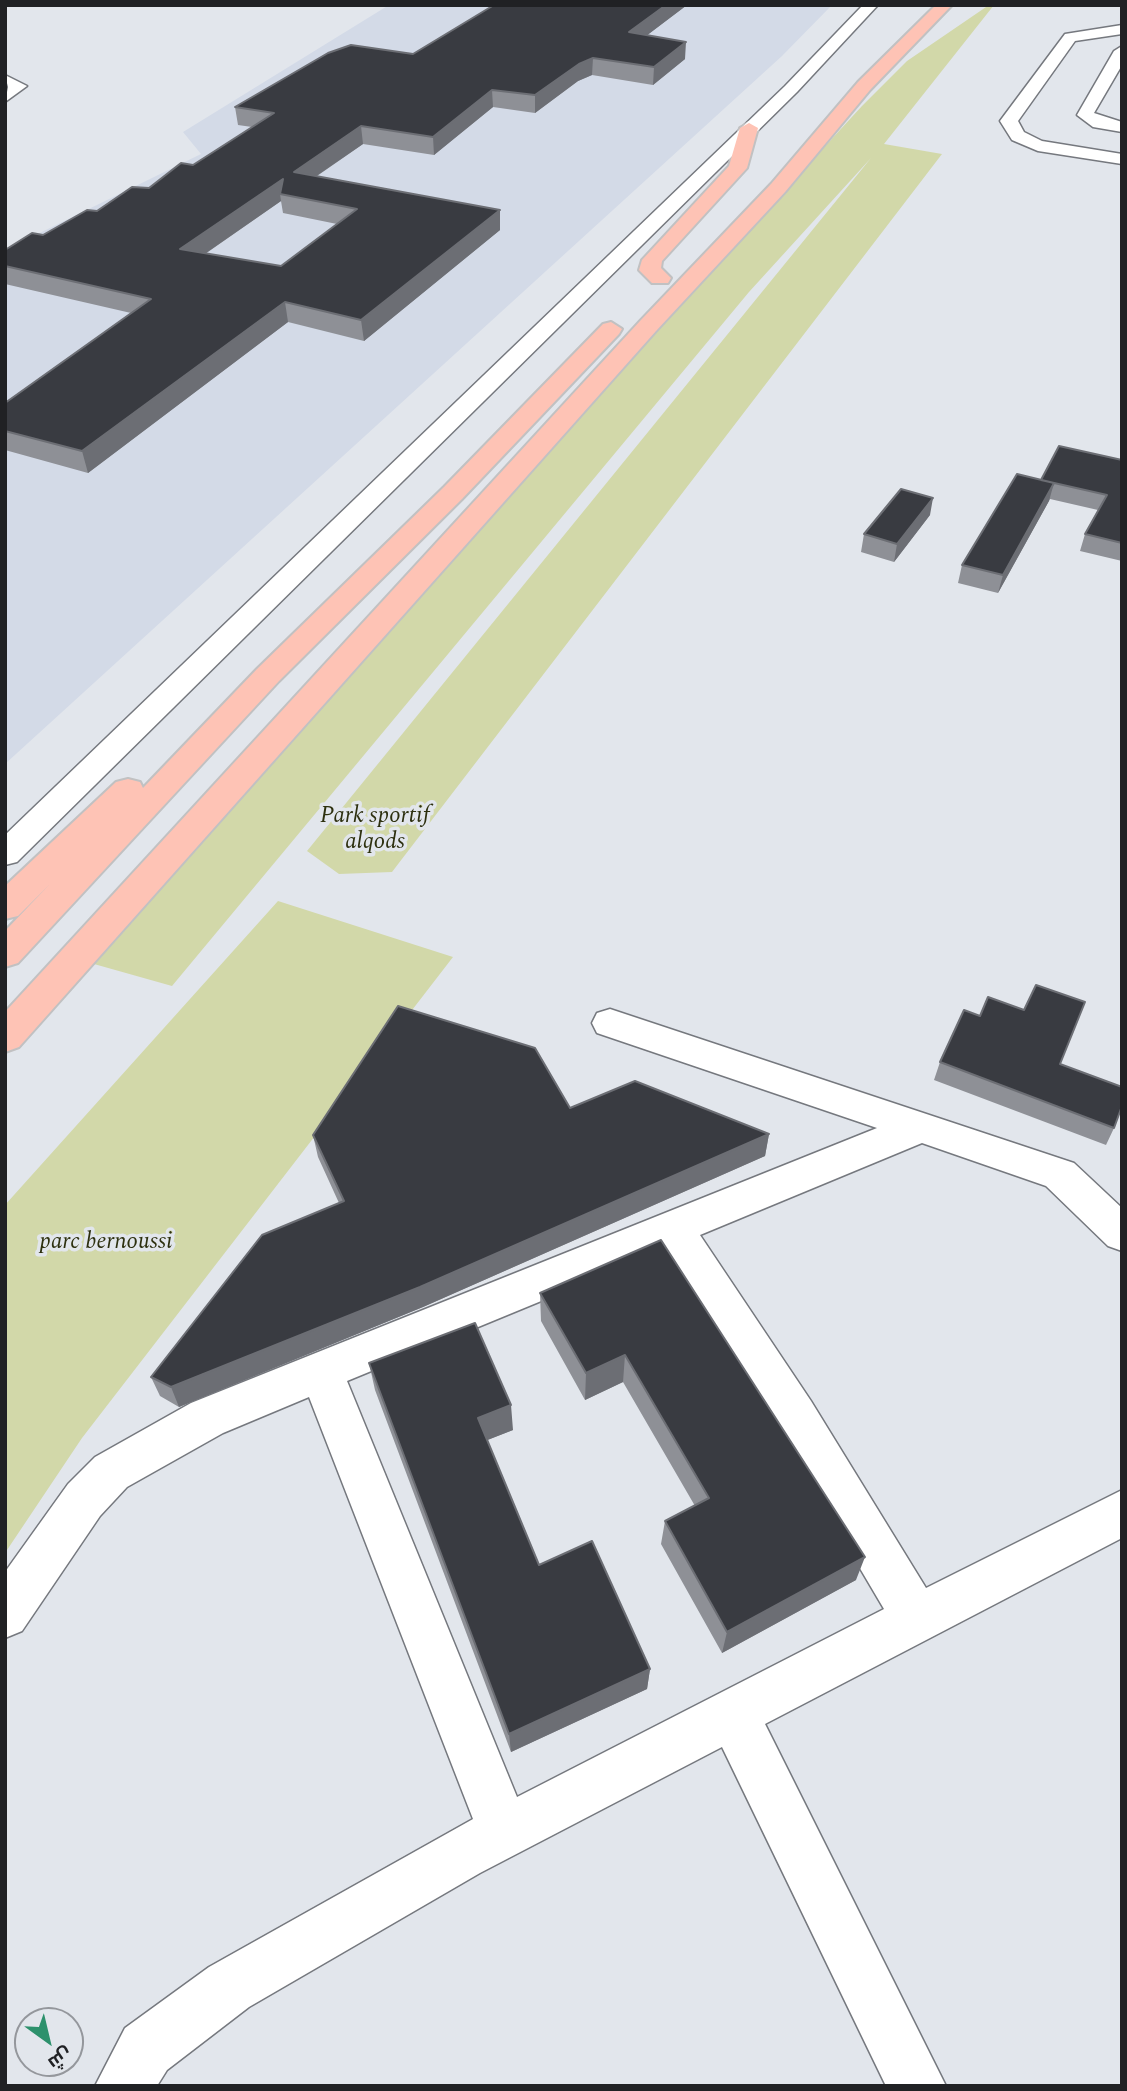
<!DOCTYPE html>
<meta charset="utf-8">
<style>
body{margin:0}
#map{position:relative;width:1127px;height:2091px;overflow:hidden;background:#e2e6ec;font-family:Spectral,Cairo,serif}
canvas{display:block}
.frame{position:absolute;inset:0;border:7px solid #202124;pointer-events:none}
.north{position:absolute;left:14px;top:2007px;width:70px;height:70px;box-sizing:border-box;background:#e2e6ec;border:2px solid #94979c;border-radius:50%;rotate:146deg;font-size:19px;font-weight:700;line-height:28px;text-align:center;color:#202124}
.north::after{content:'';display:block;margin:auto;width:24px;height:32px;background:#2d916c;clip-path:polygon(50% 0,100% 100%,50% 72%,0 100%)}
</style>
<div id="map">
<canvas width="1127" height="2091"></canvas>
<div class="frame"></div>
<div class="north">ش</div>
</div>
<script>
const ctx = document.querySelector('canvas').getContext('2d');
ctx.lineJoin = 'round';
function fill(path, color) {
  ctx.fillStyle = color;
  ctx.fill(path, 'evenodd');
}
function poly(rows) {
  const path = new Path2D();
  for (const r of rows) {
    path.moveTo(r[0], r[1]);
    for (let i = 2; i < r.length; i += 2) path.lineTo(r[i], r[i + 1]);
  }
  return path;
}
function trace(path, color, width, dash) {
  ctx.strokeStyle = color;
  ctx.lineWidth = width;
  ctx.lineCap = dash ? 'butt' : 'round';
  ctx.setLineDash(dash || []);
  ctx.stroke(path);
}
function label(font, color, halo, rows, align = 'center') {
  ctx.font = font + ' Spectral,serif';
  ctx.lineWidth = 7;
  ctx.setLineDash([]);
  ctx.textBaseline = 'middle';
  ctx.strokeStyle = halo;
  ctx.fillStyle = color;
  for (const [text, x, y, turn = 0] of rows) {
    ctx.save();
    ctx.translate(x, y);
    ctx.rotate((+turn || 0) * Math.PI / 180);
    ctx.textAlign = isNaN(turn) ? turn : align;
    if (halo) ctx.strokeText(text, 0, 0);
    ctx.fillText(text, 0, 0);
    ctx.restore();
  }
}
fill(poly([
 [389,5,832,5,782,56,5,764,5,250,201,154,183,132]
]), '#d3dae7');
fill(poly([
 [989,5,994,5,884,144,942,154,392,872,339,874,307,851,871,158,749,292,172,986,94,964,701,281,862,106,907,61],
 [278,901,453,957,82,1438,5,1553,5,1205]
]), '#d2d8a9');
const street = poly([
 [863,5,878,5,797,92,17,862,5,865,5,835,785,86,863,5],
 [1122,25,1122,34,1075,41,1018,121,1024,132,1042,141,1122,154,1122,164,1038,151,1012,140,1000,121,1065,34,1122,25],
 [1122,46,1122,65,1094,113,1122,122,1122,132,1093,127,1077,115,1114,51,1122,46],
 [5,75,27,86,5,102,8,87,5,75],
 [610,1009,1074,1163,1122,1208,1122,1251,1108,1246,1046,1186,922,1143,700,1235,811,1401,926,1588,1122,1490,1122,1538,765,1724,946,2086,886,2086,722,1747,480,1873,249,2007,167,2070,157,2086,95,2086,125,2028,209,1967,473,1819,309,1397,223,1433,127,1487,100,1516,22,1631,5,1638,5,1572,68,1484,95,1457,191,1403,877,1128,597,1033,592,1023,597,1013,610,1009],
 [665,1250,779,1431,884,1609,517,1797,347,1381,665,1250]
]);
const highway = poly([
 [936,5,952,5,870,90,785,192,656,331,19,1047,5,1052,5,1012,640,321,771,184,858,82,936,5],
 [749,123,758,128,747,168,662,261,661,268,671,278,668,283,652,283,639,270,642,260,729,166,740,128,749,123],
 [611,322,622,329,619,334,462,499,279,681,18,963,5,967,5,931,50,884,18,916,5,919,5,886,116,782,128,779,140,782,143,788,257,669,444,487,603,324,611,322]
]);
trace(street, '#75787e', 3);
trace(highway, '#c1c1c2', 4);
fill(street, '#fff');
fill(highway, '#fec3b5');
fill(poly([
 [494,5,687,5,647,35,685,59,653,85,592,75,578,81,535,113,493,107,434,155,363,144,317,176,500,210,500,230,364,341,288,322,88,473,5,450,5,403,131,313,5,284,5,250,43,235,149,188,193,165,252,127,238,125,235,107,413,54],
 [281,201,283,213,337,224,281,266,205,254],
 [1122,460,1122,561,1080,551,1085,534,1098,510,1050,499,998,593,958,583,962,565,1041,480],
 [930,515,894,562,861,552,864,534],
 [940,1062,1060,1064,1114,1128,1106,1145,934,1080],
 [570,1108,769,1134,765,1156,423,1307,179,1407,160,1396,151,1377,339,1203,318,1157,313,1135],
 [661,1240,856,1580,722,1653,661,1544,665,1521,695,1506,623,1382,585,1400,541,1321,540,1293],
 [369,1363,513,1430,487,1440,539,1565,650,1669,647,1689,511,1752,375,1390]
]), '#8e9096');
fill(poly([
 [666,5,687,5,629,49,629,32],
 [686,42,685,59,653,85,654,67],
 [593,58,592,75,578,81,535,113,535,95,579,64],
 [492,90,493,107,434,155,433,137],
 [361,126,363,144,296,190,294,172],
 [283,179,280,194,281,201,183,269,180,249],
 [500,210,500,230,364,341,361,320],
 [285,302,288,322,88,473,82,451],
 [1054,483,1049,501,998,593,1003,575],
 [933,498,930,515,894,562,897,544],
 [769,1134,765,1156,423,1307,179,1407,171,1387],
 [625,1355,623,1382,585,1400,586,1373],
 [511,1405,513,1430,480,1443,478,1418],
 [865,1557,856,1580,722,1653,727,1632],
 [650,1669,647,1689,511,1752,509,1734]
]), '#6c6e74');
const building = poly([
 [494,5,666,5,629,32,686,42,654,67,593,58,579,64,535,95,492,90,433,137,361,126,294,172,500,210,361,320,285,302,82,451,5,431,5,403,151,299,5,266,5,250,32,233,43,235,87,210,97,211,132,187,149,188,181,163,193,165,274,113,235,107,328,53,351,45,413,54,494,5],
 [283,179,280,194,357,209,281,266,180,249,283,179],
 [1059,446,1122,460,1122,543,1085,534,1107,495,1041,480,1059,446],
 [1017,474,1054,483,1003,575,962,565,1017,474],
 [901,489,933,498,897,544,864,534,901,489],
 [1036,985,1085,1002,1060,1064,1122,1087,1122,1106,1114,1128,940,1062,964,1010,980,1016,988,997,1024,1010,1036,985],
 [398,1006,535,1048,570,1108,635,1081,769,1134,420,1287,171,1387,151,1377,262,1235,344,1201,313,1135,398,1006],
 [661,1240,865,1557,727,1632,665,1521,709,1498,625,1355,586,1373,540,1293,661,1240],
 [475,1323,511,1405,478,1418,539,1565,592,1541,650,1669,509,1734,369,1363,475,1323]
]);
fill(building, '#393b41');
trace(building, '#6c6e74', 2);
label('italic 23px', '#2d300f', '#e2e6ec', [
 ["Park sportif",375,817],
 ["alqods",375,843],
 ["parc bernoussi",106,1243]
]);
</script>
